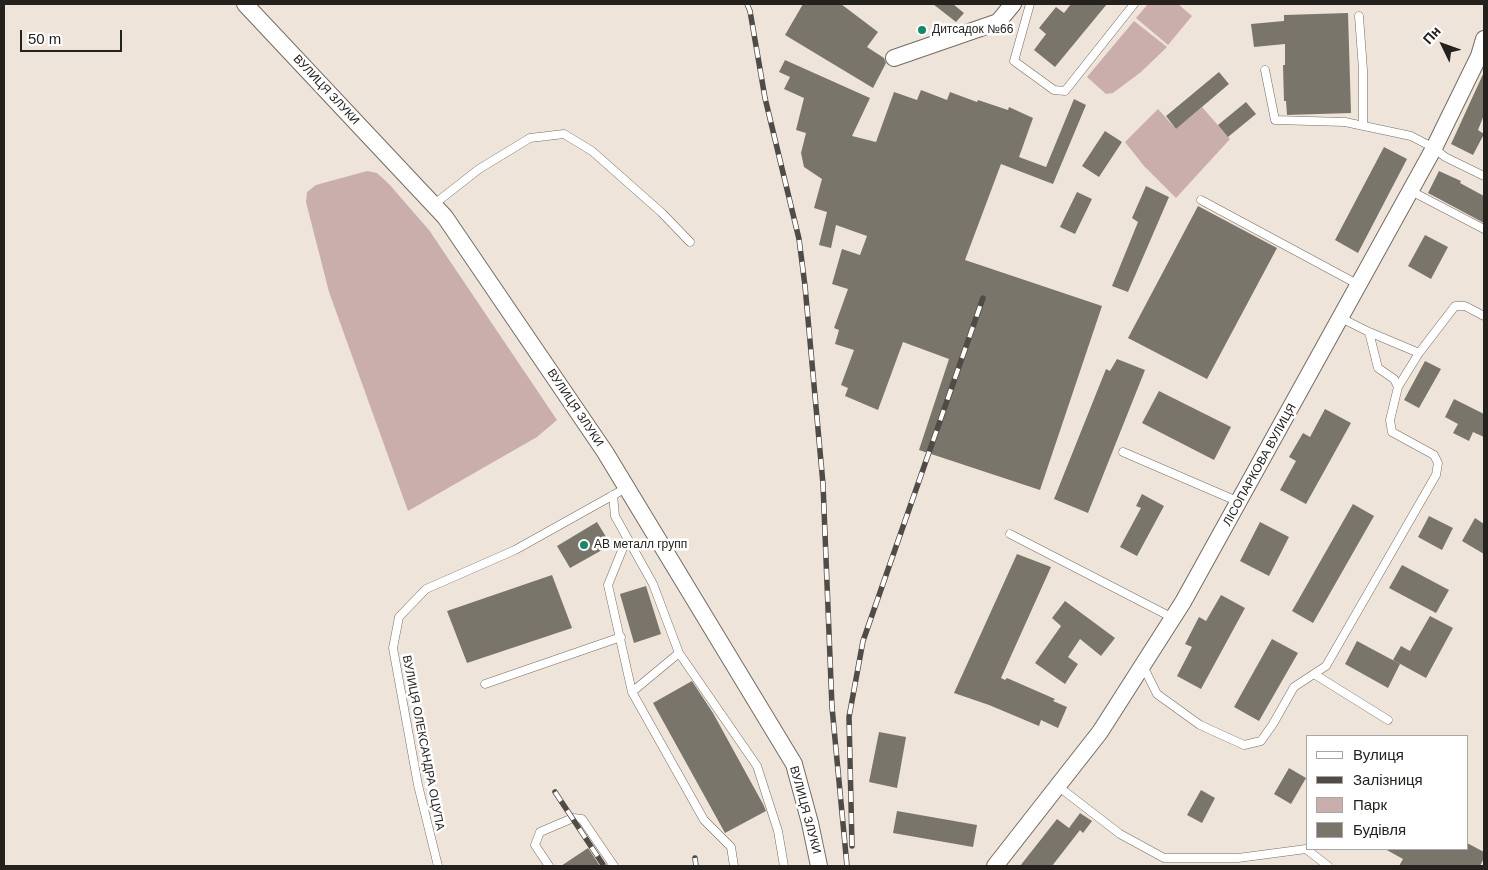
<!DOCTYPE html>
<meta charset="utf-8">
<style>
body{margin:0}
#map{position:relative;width:1488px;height:870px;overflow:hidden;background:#efe4da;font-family:Helvetica,sans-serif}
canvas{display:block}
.frame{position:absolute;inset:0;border:5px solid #25211d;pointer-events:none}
.legend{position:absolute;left:1306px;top:735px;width:162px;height:115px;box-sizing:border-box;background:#fff;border:1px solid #a8a6a5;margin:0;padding:6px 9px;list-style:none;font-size:15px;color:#25211d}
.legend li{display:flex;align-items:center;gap:10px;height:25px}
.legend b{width:25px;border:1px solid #a8a6a5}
.north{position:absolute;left:1418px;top:20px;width:50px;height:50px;-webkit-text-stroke:4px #fff;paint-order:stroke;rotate:312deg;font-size:14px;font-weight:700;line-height:20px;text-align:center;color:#25211d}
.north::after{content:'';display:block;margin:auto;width:18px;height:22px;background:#25211d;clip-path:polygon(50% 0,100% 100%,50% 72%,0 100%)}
.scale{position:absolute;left:20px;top:30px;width:102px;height:22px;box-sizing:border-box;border:2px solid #25211d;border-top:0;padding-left:6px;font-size:15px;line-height:18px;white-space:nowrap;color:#25211d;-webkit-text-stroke:4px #fff;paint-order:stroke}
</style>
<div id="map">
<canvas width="1488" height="870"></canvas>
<div class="frame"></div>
<ul class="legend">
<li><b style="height:6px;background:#fff"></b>Вулиця</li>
<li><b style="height:6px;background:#514b46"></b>Залізниця</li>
<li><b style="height:14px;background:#caaeab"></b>Парк</li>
<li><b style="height:14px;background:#7a756a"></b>Будівля</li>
</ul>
<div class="north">Пн</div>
<div class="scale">50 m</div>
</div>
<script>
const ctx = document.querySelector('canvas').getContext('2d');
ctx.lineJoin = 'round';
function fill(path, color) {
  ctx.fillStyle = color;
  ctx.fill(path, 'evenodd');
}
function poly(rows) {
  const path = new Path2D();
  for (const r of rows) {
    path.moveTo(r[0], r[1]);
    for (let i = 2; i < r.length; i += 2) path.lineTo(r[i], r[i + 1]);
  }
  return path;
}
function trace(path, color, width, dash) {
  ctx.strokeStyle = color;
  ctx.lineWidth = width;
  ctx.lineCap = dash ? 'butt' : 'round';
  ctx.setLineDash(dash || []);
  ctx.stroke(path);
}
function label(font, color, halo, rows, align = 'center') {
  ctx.font = font + ' Helvetica,sans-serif';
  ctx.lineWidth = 5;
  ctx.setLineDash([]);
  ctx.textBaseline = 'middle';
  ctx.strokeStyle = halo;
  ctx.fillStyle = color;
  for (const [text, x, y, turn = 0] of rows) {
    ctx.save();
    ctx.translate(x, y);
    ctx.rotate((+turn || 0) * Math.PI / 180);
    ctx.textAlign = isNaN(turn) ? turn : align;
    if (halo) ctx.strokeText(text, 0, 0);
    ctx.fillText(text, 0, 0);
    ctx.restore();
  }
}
fill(poly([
 [1148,4,1178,4,1192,16,1168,45,1136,18],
 [1134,21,1167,47,1141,72,1113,93,1106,94,1087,77],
 [1202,107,1230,139,1176,198,1144,166,1125,142,1158,109,1176,129],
 [367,171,377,173,389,184,429,230,557,420,537,437,408,511,329,292,306,202,307,192,316,185]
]), '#caaeab');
fill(poly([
 [803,4,841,4,878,32,867,47,884,58,886,63,873,88,785,35],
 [933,4,953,4,964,13,956,22],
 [1071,4,1107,4,1055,67,1034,50,1046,34,1039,28,1056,7,1064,13],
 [1348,13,1351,113,1287,115,1286,101,1284,101,1283,65,1285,65,1285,44,1254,47,1251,24,1284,21,1284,15],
 [785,60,870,98,852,136,876,142,894,92,917,100,921,90,947,100,950,92,977,102,978,100,1008,110,1009,107,1033,118,1019,157,1046,167,1074,99,1086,105,1053,184,1001,164,965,260,1102,306,1040,490,919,450,949,359,903,342,878,410,845,396,848,388,841,385,854,350,835,344,839,330,834,328,848,289,832,284,842,249,860,255,867,236,836,225,831,248,819,245,827,212,814,208,822,179,804,167,801,153,806,133,796,130,804,98,784,89,790,77,779,72],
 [1219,72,1229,84,1176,129,1166,116],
 [1484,72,1484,115,1478,130,1484,134,1473,155,1451,144],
 [1246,102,1256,114,1228,137,1218,125],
 [1105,131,1122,142,1099,177,1082,166],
 [1384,147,1407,159,1358,253,1335,240],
 [1439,171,1461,181,1460,183,1484,196,1484,223,1428,193],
 [1146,186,1169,197,1128,292,1112,286,1138,222,1132,218],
 [1077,192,1092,199,1075,234,1060,227],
 [1198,206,1277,248,1207,379,1128,338],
 [1425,235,1448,247,1431,279,1408,266],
 [1117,359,1145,370,1088,513,1054,499,1106,369,1110,371],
 [1425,361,1441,369,1419,408,1404,400],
 [1159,391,1231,427,1214,460,1142,423],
 [1454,399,1484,414,1484,437,1473,432,1469,441,1453,433,1458,424,1445,417],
 [1325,409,1351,423,1306,504,1280,490,1296,461,1289,457,1303,433,1310,437],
 [1142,494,1164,506,1137,556,1120,547,1141,508,1136,506],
 [1353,504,1374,516,1313,623,1292,611],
 [1429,516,1453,528,1442,550,1418,537],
 [1475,518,1484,524,1484,554,1462,541],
 [597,522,611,545,570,568,557,546],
 [1260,522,1289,537,1269,576,1240,561],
 [1017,554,1051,567,1001,678,1005,680,1007,678,1055,699,1053,701,1067,707,1058,728,1041,720,1039,726,989,705,954,693],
 [1402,565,1449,590,1436,613,1389,588],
 [552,575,572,628,467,663,447,611],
 [646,586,661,634,634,643,620,594],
 [1221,595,1245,608,1201,689,1177,676,1192,647,1185,644,1199,617,1206,621],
 [1065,601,1115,638,1101,656,1080,639,1068,657,1078,664,1065,684,1035,663,1061,626,1052,618],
 [1430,616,1453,628,1426,678,1393,660,1401,646,1410,651],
 [1272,639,1298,653,1259,721,1234,707],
 [1357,641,1400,664,1388,688,1345,664],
 [692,681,713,713,763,804,766,811,725,833,653,703],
 [879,732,906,737,897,788,869,782],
 [1289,768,1306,778,1291,804,1274,794],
 [1201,790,1215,798,1202,823,1187,815],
 [897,811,977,825,973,847,893,833],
 [1080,813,1092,821,1083,833,1080,830,1052,866,1020,866,1057,819,1069,828],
 [1467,843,1484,852,1484,858,1480,866,1399,866,1403,859,1385,849,1467,849],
 [588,848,600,866,561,866]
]), '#7a756a');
const lane = poly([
 [1030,4,1014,61,1054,90,1065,91,1134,4],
 [1359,16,1363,70,1363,126],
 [1265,70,1275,120,1345,122,1411,136,1434,148,1445,157,1484,176],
 [1411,191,1484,229],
 [1201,200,1359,285],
 [433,205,479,169,530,138,564,134,592,151,662,213,690,242],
 [1369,332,1419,353],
 [1398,387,1419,353,1455,306,1465,306,1484,316],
 [1123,452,1239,502],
 [613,495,615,516,653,584,679,653,757,766,778,831,784,866],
 [1010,534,1173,618],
 [627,538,608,585,632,692,704,820,731,847,734,866],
 [1143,666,1157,694,1200,725,1244,745,1261,741,1273,724,1294,687,1326,666,1436,475,1438,463,1434,455,1392,432,1390,420,1398,387,1394,379,1378,368,1369,332,1341,318],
 [1314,674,1388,720],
 [485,684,621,637],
 [632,692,679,653],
 [1059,787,1120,834,1164,858,1238,858,1306,849,1328,866],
 [438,866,418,785,393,648,399,617,426,589,515,550,626,488],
 [549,866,535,845,540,832,573,818,582,819,614,866]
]);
const street = poly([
 [245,4,445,217,605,452,794,764,810,823,819,866],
 [894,58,998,22,1013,4],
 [995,866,1100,732,1183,602,1434,148,1479,56,1484,39]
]);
trace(lane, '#746b62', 9);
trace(street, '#746b62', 18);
trace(lane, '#fff', 8);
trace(street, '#fff', 16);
const rail = poly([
 [747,4,750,11,765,98,799,239,805,286,823,484,832,707,847,866],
 [555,792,604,866],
 [852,846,849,717,863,641,983,298],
 [695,858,696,866]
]);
trace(rail, '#514b46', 5.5);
trace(rail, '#fff', 4, [11]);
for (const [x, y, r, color] of [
 [922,30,5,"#178665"],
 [584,545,5,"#178665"]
]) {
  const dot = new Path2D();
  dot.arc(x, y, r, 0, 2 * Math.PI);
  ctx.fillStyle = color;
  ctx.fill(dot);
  trace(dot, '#fff', 2);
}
label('12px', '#25211d', '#fff', [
 ["Дитсадок №66",932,30],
 ["АВ металл групп",594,545]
], 'left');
label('12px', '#25211d', '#fff', [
 ["ВУЛИЦЯ ЗЛУКИ",326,90,47],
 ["ВУЛИЦЯ ЗЛУКИ",575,408,56],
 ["ЛІСОПАРКОВА ВУЛИЦЯ",1260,465,-61],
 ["ВУЛИЦЯ ОЛЕКСАНДРА ОЦУПА",423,743,79],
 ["ВУЛИЦЯ ЗЛУКИ",805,810,75]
]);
</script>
